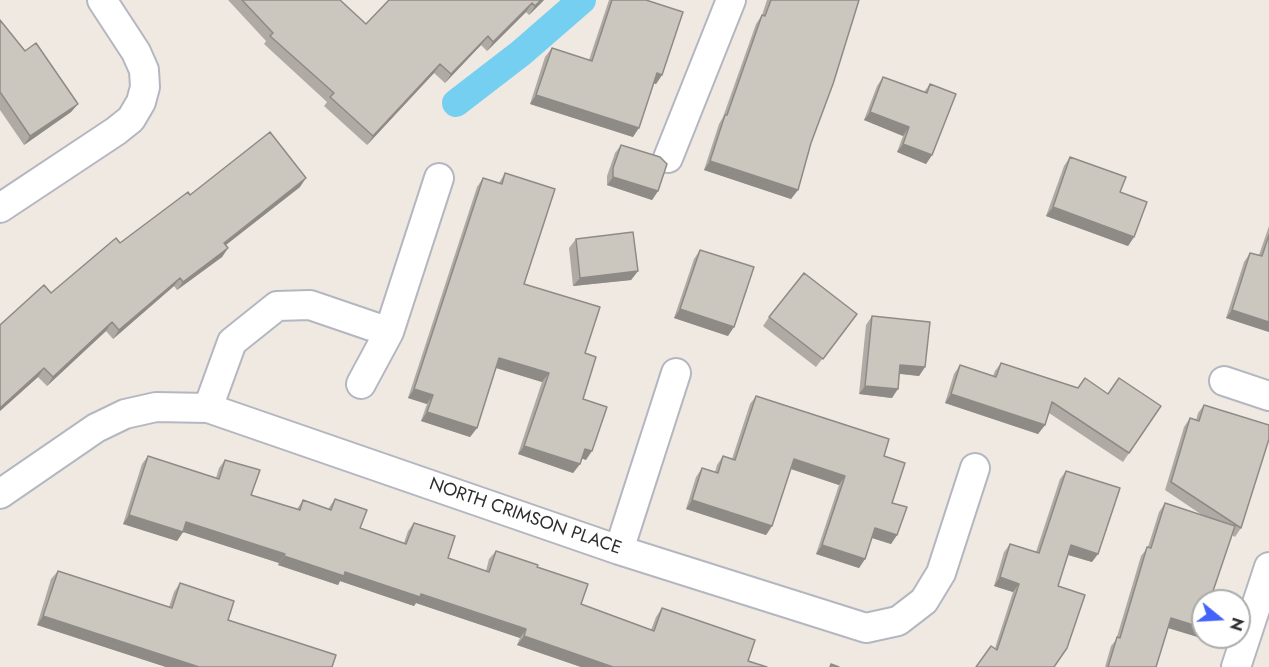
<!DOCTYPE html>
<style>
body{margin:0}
#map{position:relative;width:1269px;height:667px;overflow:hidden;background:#efe9e1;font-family:Jost,sans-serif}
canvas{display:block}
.north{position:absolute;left:1191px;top:589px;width:60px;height:60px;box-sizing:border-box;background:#fff;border:2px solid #ababab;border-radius:50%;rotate:108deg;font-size:16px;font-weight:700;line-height:24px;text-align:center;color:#2e2e2e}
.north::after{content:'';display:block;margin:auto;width:21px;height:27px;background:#4264fb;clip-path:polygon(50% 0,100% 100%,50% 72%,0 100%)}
</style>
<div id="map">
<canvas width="1269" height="667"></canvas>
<div class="north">N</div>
</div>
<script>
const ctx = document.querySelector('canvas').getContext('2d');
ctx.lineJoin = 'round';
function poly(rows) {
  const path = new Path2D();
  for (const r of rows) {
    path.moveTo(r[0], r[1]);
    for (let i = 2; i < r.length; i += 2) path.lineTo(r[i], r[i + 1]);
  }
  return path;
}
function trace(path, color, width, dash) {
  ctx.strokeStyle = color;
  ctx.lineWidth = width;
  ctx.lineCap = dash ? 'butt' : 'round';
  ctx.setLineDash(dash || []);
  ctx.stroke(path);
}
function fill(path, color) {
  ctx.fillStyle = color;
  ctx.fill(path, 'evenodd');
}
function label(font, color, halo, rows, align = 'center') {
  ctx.font = font + ' Jost,sans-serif';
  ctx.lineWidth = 4.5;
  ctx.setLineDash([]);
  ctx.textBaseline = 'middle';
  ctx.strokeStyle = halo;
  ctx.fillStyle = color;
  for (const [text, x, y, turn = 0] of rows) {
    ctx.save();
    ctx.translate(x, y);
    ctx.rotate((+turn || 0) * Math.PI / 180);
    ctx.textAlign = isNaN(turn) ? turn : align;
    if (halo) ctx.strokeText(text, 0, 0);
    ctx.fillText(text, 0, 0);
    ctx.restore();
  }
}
trace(poly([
 [456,103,521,53,582,0]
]), '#75cff0', 28);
const street = poly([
 [668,158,731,0],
 [0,208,116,131,131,119,141,102,145,87,144,70,136,52,102,0],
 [1224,381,1269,396],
 [361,384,389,332,439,178],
 [208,408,232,342,277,306,310,305,389,332],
 [0,494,96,428,125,414,156,407,208,408,619,550,866,628,898,621,924,601,941,573,975,468],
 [619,550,676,373],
 [1236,667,1269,567]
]);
trace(street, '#b4b7c1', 32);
trace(street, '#fff', 28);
fill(poly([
 [228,0,340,0,366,24,389,0,544,0,529,15,526,12,487,51,481,45,445,83,434,73,367,145,324,106,327,102,264,44,266,41],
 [609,0,646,0,662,75,656,84,653,83,633,137,530,104,545,57,552,48,589,60],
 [767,0,859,0,811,143,798,190,791,199,704,170,719,124,723,117,756,24,762,15],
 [0,20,25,51,78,104,71,112,24,145,0,110],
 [883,77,924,92,930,84,932,155,926,164,897,152,903,136,864,120,877,86],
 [621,145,658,191,652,200,607,185,607,176,615,153],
 [1070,157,1120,192,1134,237,1128,246,1046,216,1064,166],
 [505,173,524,284,585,353,583,399,586,460,581,458,580,464,573,473,518,454,542,382,496,368,477,428,470,437,421,421,427,404,408,398,477,187,483,178,499,183],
 [300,187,226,245,228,248,222,257,177,290,174,286,113,339,106,331,47,386,38,377,0,411,0,325,51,293,190,195],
 [1269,226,1269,332,1226,318,1244,262,1250,253,1259,255],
 [576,239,638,271,631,280,573,286,569,248],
 [700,250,728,336,674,318,694,259],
 [857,314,816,367,763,326,769,317],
 [872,316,925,367,919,376,900,374,892,398,859,394,866,325],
 [1001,363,1078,388,1161,406,1123,462,1049,413,1045,425,1038,434,945,403,954,374,960,365,993,376,995,371],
 [756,396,884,456,897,535,891,544,872,538,865,559,859,568,816,554,839,485,791,469,772,526,766,535,686,509,696,477,702,468,715,472,717,465,723,456,732,459,750,404],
 [1204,405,1241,528,1235,537,1232,535,1211,597,1201,638,1168,628,1156,667,1105,667,1111,646,1116,640,1141,556,1148,547,1159,512,1165,503,1202,515,1165,490,1184,427,1190,418,1196,420,1198,413],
 [148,456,216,478,219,468,225,460,251,495,297,509,303,500,328,509,335,499,360,528,404,543,408,531,414,523,448,558,486,571,489,559,496,551,537,567,581,604,651,630,656,617,662,608,748,661,767,667,581,667,517,645,520,638,416,603,414,606,340,581,338,585,278,565,279,563,183,532,177,541,123,524,142,464],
 [1066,471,1092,562,1068,555,1058,586,1085,595,976,667,995,648,1013,592,994,586,1004,552,1010,544,1036,552,1060,479],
 [58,571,169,607,174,592,180,583,228,620,332,667,166,667,37,625,51,579]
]), '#afaba4');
fill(poly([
 [541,0,544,0,529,15,535,6],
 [532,3,526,12,487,51,493,42],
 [488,36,481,45,445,83,451,74],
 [440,64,434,73,367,145,373,136],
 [657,73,662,75,656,84,650,82],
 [536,95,639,128,633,137,530,104],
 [78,104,71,112,24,145,30,136],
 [870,112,909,127,903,136,864,120],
 [903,144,932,155,926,164,897,152],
 [710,161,798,190,791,199,704,170],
 [613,177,658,191,652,200,607,185],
 [306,178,300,187,218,251,224,243],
 [1053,207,1134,237,1128,246,1046,216],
 [228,248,222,257,177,290,183,282],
 [638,271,631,280,573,286,580,278],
 [180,278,174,286,113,339,119,330],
 [680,309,734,327,728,336,674,318],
 [1232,310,1269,322,1269,332,1226,318],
 [112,322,106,331,47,386,53,377],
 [499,358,549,373,542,382,493,367],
 [900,365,925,367,919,376,894,373],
 [44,368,38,377,0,411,0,408],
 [865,386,898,389,892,398,859,394],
 [414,389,433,395,427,404,408,398],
 [951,394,1045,425,1038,434,945,403],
 [427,412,477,428,470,437,421,421],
 [524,446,580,464,573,473,518,454],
 [585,449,592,451,586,460,578,457],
 [794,459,845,476,839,485,788,468],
 [692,500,772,526,766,535,686,509],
 [129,515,183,532,177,541,123,524],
 [186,522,285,554,279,563,180,531],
 [875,528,897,535,891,544,869,537],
 [822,545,865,559,859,568,816,554],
 [1071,545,1098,554,1092,562,1065,554],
 [284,556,345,572,421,594,526,629,520,638,416,603,414,606,340,581,338,585,278,565],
 [1000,577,1019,584,1013,592,994,586],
 [43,616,199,667,166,667,37,625],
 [1171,618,1203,628,1203,634,1201,638,1165,627],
 [524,636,613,667,581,667,517,645]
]), '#8e8b86');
const building = poly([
 [242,0,340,0,366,24,389,0,541,0,535,6,532,3,493,42,488,36,451,74,440,64,373,136,330,97,334,93,270,36,273,33,242,0],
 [612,0,646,0,683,12,662,75,657,73,639,128,536,95,552,48,592,61,612,0],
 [771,0,859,0,833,84,811,143,798,190,710,161,725,115,727,115,762,15,765,16,771,0],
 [0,20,25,51,36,43,78,104,30,136,0,92,0,20],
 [883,77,927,93,930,84,956,94,932,155,903,144,909,127,870,112,883,77],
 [270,132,306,178,224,243,228,248,183,282,180,278,119,330,112,322,53,377,44,368,0,408,0,325,44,285,51,293,116,238,120,243,188,192,190,195,270,132],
 [621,145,660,157,667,164,658,191,613,177,613,168,621,145],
 [1070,157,1126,177,1120,192,1147,202,1134,237,1053,207,1070,157],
 [505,173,555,189,524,284,600,307,585,353,596,357,583,399,607,407,592,451,585,449,580,464,524,446,549,373,499,358,477,428,427,412,433,395,414,389,483,178,502,184,505,173],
 [633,232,638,271,580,278,576,239,633,232],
 [1269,235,1269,322,1232,310,1250,253,1262,256,1269,235],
 [700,250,754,267,734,327,680,309,700,250],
 [804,273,857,314,823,359,769,317,804,273],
 [872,316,930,322,925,367,900,365,898,389,865,386,872,316],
 [1001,363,1078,388,1085,378,1108,394,1119,378,1161,406,1129,453,1052,402,1045,425,951,394,960,365,996,377,1001,363],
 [756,396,889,439,884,456,905,463,892,503,907,507,897,535,875,528,865,559,822,545,845,476,794,459,772,526,692,500,702,468,718,473,723,456,735,460,756,396],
 [1204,405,1269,425,1269,439,1241,528,1171,482,1190,418,1199,421,1204,405],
 [148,456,219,479,225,460,260,470,251,495,300,510,303,500,331,510,335,499,367,510,360,528,406,544,414,523,455,536,448,558,489,572,496,551,538,565,537,567,588,584,581,604,654,631,662,608,755,640,748,661,767,667,613,667,524,636,526,629,421,594,420,597,345,572,344,576,284,556,285,554,186,522,183,532,129,515,148,456],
 [1066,471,1120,488,1098,554,1071,545,1058,586,1085,595,1067,648,1054,667,976,667,991,646,997,650,1019,584,1000,577,1010,544,1039,553,1066,471],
 [1165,503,1235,526,1211,597,1216,598,1215,601,1203,601,1203,628,1171,618,1156,667,1108,667,1117,637,1120,638,1147,547,1151,548,1165,503],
 [58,571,172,608,180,583,234,601,228,620,336,655,332,667,199,667,43,616,58,571],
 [831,664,839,667,830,667,831,664]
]);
fill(building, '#cbc7bf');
trace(building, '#8e8b86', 1.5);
label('18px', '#2e2e2e', '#fff', [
 ["NORTH CRIMSON PLACE",525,517,19]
]);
</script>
